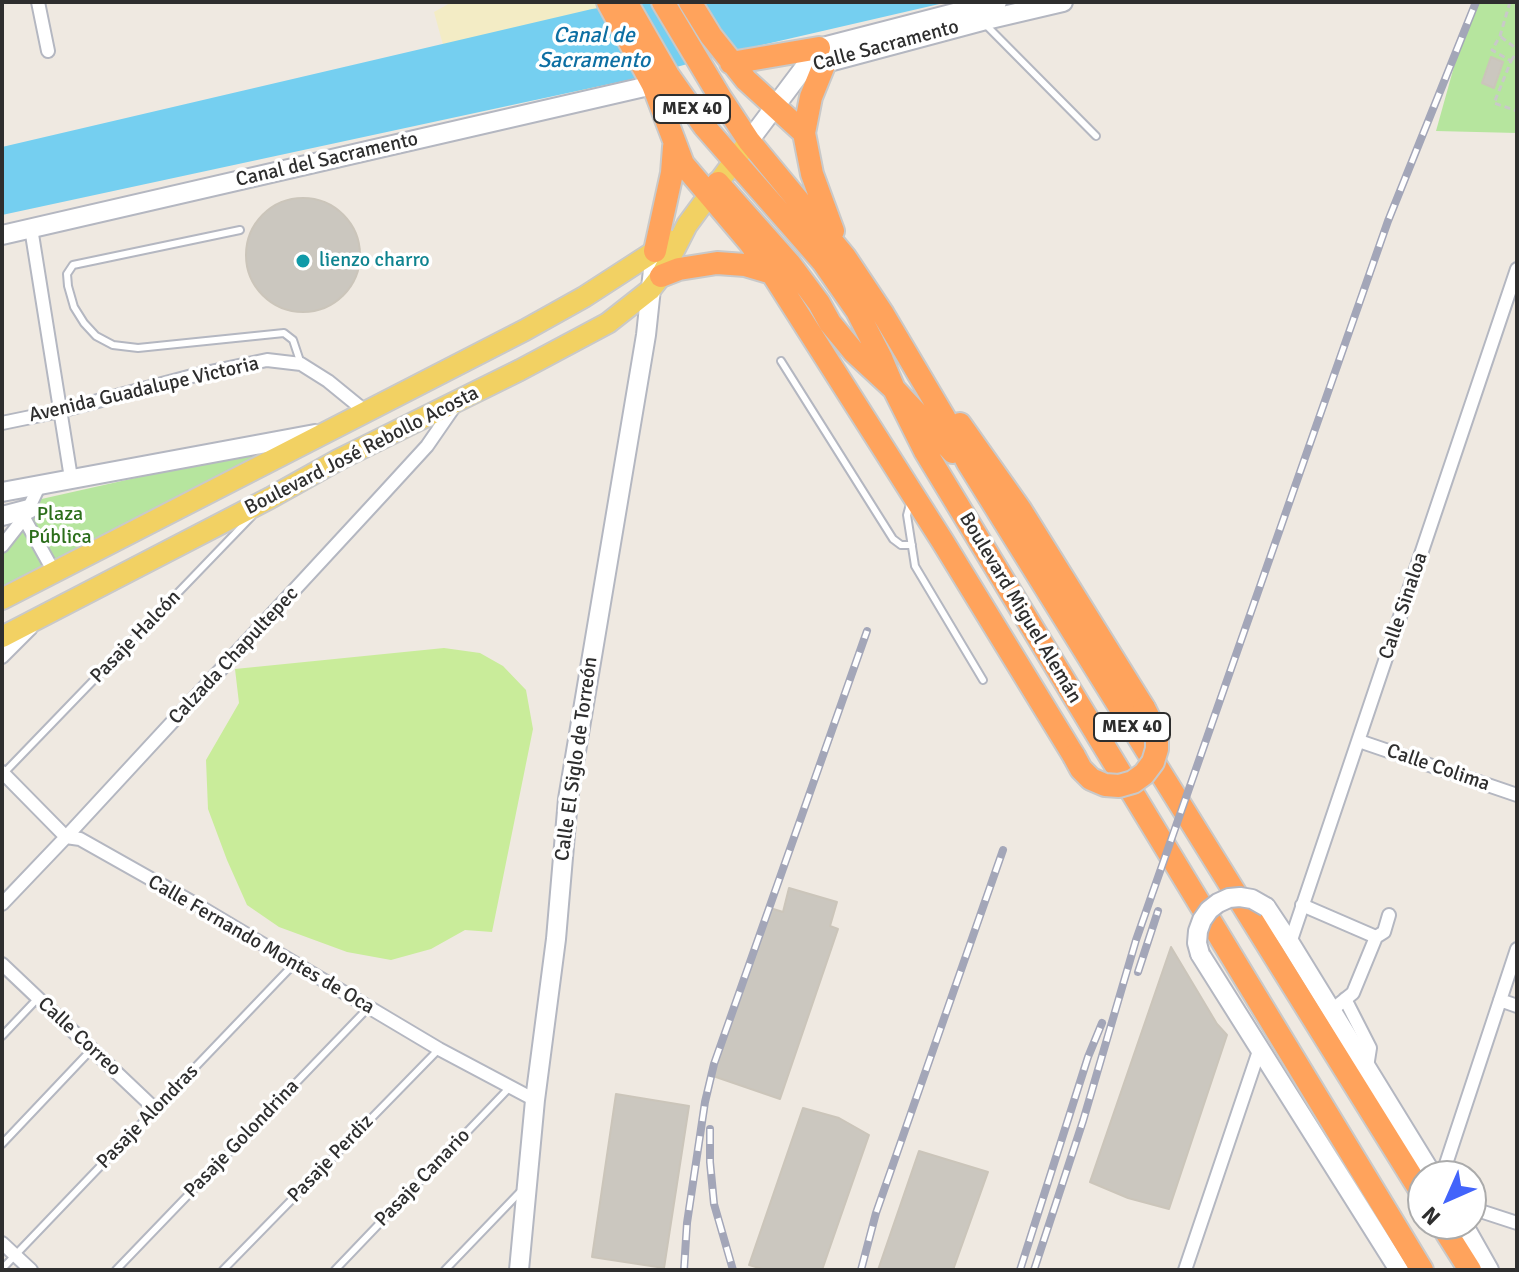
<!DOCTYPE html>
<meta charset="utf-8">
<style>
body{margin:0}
#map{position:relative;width:1519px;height:1272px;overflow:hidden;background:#efe9e1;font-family:Signika,sans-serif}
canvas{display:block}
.frame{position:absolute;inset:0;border:4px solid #2e2e2e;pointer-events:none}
.north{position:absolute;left:1407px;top:1160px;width:80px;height:80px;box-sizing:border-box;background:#fff;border:2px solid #ababab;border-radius:50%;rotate:225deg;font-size:22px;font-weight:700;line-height:32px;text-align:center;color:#2e2e2e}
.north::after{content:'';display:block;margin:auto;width:28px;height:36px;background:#4264fb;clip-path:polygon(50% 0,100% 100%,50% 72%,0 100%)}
</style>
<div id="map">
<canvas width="1519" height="1272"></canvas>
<div class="frame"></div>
<div class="north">N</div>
</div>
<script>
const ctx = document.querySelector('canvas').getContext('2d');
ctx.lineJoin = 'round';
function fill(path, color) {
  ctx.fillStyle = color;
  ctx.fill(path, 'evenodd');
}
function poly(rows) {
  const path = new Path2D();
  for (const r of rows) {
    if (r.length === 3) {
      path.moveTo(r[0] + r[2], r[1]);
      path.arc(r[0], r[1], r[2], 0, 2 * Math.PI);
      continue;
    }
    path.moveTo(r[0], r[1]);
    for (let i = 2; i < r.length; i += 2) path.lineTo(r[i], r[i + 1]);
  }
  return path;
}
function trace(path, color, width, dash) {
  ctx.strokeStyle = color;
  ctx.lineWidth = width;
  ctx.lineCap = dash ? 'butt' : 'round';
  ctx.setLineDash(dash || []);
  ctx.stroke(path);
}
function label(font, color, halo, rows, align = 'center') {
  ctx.font = font + ' Signika,sans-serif';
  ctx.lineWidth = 7;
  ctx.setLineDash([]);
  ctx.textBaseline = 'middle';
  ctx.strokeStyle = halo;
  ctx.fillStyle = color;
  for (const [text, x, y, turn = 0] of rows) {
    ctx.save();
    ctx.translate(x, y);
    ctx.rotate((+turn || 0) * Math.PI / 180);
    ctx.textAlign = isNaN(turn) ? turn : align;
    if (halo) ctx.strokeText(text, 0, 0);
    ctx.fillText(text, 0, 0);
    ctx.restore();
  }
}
fill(poly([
 [1472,2,1517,2,1517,133,1436,131],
 [291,443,2,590,2,553,22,529,37,500]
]), '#b6e59e');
fill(poly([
 [452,2,600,2,643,81,586,94,448,63,434,12]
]), '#f3ecc5');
fill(poly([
 [444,648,480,653,503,666,526,690,533,729,492,932,465,930,431,949,391,960,347,952,279,927,247,905,227,860,208,809,206,760,239,703,235,669]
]), '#c9ec9a');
fill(poly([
 [642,2,948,2,736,51,628,80,2,215,2,147,592,9]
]), '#75cff0');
const building = poly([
 [1491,57,1503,62,1494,88,1482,83,1491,57],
 [303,255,57],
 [789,888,837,902,830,926,838,929,780,1099,713,1076,770,908,783,912,789,888],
 [1171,947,1217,1024,1227,1035,1169,1209,1128,1198,1090,1182,1171,947],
 [616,1094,689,1106,664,1268,592,1257,616,1094],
 [803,1108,839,1118,869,1135,822,1270,766,1270,749,1265,803,1108],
 [919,1151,988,1172,953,1270,878,1270,919,1151]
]);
fill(building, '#cbc7bf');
trace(building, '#cbc5ba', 2);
const lane = poly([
 [985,24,1096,136],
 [240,230,73,265,67,274,68,286,74,307,84,323,96,336,113,345,138,348,284,333,293,340,301,364],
 [781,361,893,539,901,545,912,545],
 [910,504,907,515,915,566,983,680],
 [4,773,252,516],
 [2,1036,38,998],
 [2,1144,92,1049],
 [2,1269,294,964],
 [116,1270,368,1008],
 [223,1270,439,1049],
 [335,1270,510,1087],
 [445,1270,520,1192]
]);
const street = poly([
 [38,2,48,51],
 [31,228,71,478],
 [2,423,60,411,196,375,267,360,301,364,328,381,366,412],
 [24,518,54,572],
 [2,546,24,518,40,484],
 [2,657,31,628],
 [1359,741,1517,795],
 [2,772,66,837,80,839,197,905,439,1049,535,1100],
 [2,904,66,837,383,494,427,446,456,404],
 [1302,905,1376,937],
 [1290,943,1517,269],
 [2,964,155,1109],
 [1345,999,1370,1048,1367,1067],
 [1500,1000,1517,1006],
 [1332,1010,1353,993,1376,937,1384,932,1389,915],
 [1442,1176,1517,949],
 [1471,1208,1517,1223],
 [2,1243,31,1270],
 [1185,1270,1260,1048]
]);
const secondary = poly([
 [810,67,982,21,1063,2],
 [749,141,819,48,997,2],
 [2,235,653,85],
 [2,492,315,434],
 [2,516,29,509],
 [1266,907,1290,943,1433,1176],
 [1200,954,1399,1270],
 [1463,1224,1489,1270],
 [519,1270,535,1100,556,939,568,799,646,335,655,251]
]);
const primary = poly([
 [2,599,525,330,584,297,655,251,668,240],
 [2,637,270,498,338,460,520,370,608,323,650,290,661,276,687,225,749,141]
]);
const highway = poly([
 [608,2,653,85,683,164,750,243,772,273,943,542,1074,756],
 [626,2,668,75,704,126,823,262,857,311,881,358,894,389,925,451,1422,1270],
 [663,2,720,97,749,141,845,257,883,314,944,417,968,463,1423,1195],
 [690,2,711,36,746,80,804,133],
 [731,63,819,48],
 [824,65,811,97,804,133,812,174,833,231],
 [718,183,790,264,819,303,830,323,854,352,894,389,953,452],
 [655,251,672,173,674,147],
 [661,276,679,269,717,263,745,265,772,273],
 [960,424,1020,509,1144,708],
 [1441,1224,1470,1270]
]);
trace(lane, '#b4b7c1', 10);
trace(street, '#b4b7c1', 16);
trace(secondary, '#b4b7c1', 22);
trace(primary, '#c9c9c9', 24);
trace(highway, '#c9c9c9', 26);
trace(poly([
 [1510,2,1500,36,1492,50,1511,61,1494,103,1517,111],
 [1501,37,1517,49],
 [1511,61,1517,52]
]), '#c9c9c9', 3, [6, 4]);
trace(lane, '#fff', 6);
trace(street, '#fff', 12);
trace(secondary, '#fff', 18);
trace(primary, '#f2d163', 20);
trace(highway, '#ffa35c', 22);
const rail = poly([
 [1138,972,1158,911],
 [710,1129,710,1162,714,1204,733,1270],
 [684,1270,687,1223,705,1102,714,1064,867,631],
 [861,1270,876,1213,1003,850],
 [1020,1270,1088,1057,1102,1023],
 [1034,1270,1083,1121,1136,940,1388,221,1476,2]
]);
trace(rail, '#a3a6b8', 8);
trace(rail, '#fff', 5, [15]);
const secondaryBridge = poly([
 [1200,954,1197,943,1198,931,1202,920,1209,910,1218,903,1229,898,1240,897,1252,899,1266,907]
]);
const highwayBridge = poly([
 [1074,756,1081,769,1091,779,1105,785,1119,786,1133,782,1144,774,1153,762,1157,749,1157,734,1144,708]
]);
trace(secondaryBridge, '#b4b7c1', 22, []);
trace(highwayBridge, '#c9c9c9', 26, []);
trace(secondaryBridge, '#fff', 18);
trace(highwayBridge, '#ffa35c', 22);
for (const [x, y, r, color] of [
 [303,261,8,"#0f9aa8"]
]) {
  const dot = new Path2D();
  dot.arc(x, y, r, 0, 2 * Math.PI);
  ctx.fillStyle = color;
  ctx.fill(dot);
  trace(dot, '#fff', 3);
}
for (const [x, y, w] of [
 [692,109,76],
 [1132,727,76]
]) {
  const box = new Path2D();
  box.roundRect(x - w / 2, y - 14, w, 28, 6);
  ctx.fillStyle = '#fff';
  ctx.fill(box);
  trace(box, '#2e2e2e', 2);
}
label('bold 18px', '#2e2e2e', null, [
 ["MEX 40",692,109],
 ["MEX 40",1132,727]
]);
label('20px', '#2e2e2e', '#fff', [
 ["Calle Sacramento",886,46,-15],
 ["Canal del Sacramento",327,160,-13],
 ["Avenida Guadalupe Victoria",144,390,-13],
 ["Boulevard José Rebollo Acosta",362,451,-27],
 ["Calle Sinaloa",1404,606,-71],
 ["Boulevard Miguel Alemán",1020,608,59],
 ["Pasaje Halcón",136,637,-46],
 ["Calzada Chapultepec",234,656,-47],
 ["Calle El Siglo de Torreón",577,759,-82],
 ["Calle Colima",1438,768,19],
 ["Calle Fernando Montes de Oca",261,945,30],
 ["Calle Correo",79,1037,43],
 ["Pasaje Alondras",148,1117,-46],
 ["Pasaje Golondrina",242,1139,-46],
 ["Pasaje Perdiz",331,1159,-46],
 ["Pasaje Canario",423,1178,-46]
]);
label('20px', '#0d838f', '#fff', [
 ["lienzo charro",319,261]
], 'left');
label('20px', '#2c6e1b', '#fff', [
 ["Plaza",60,515],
 ["Pública",60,538]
]);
label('italic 22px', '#0d6fa3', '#fff', [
 ["Canal de",594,36],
 ["Sacramento",594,61]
]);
</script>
